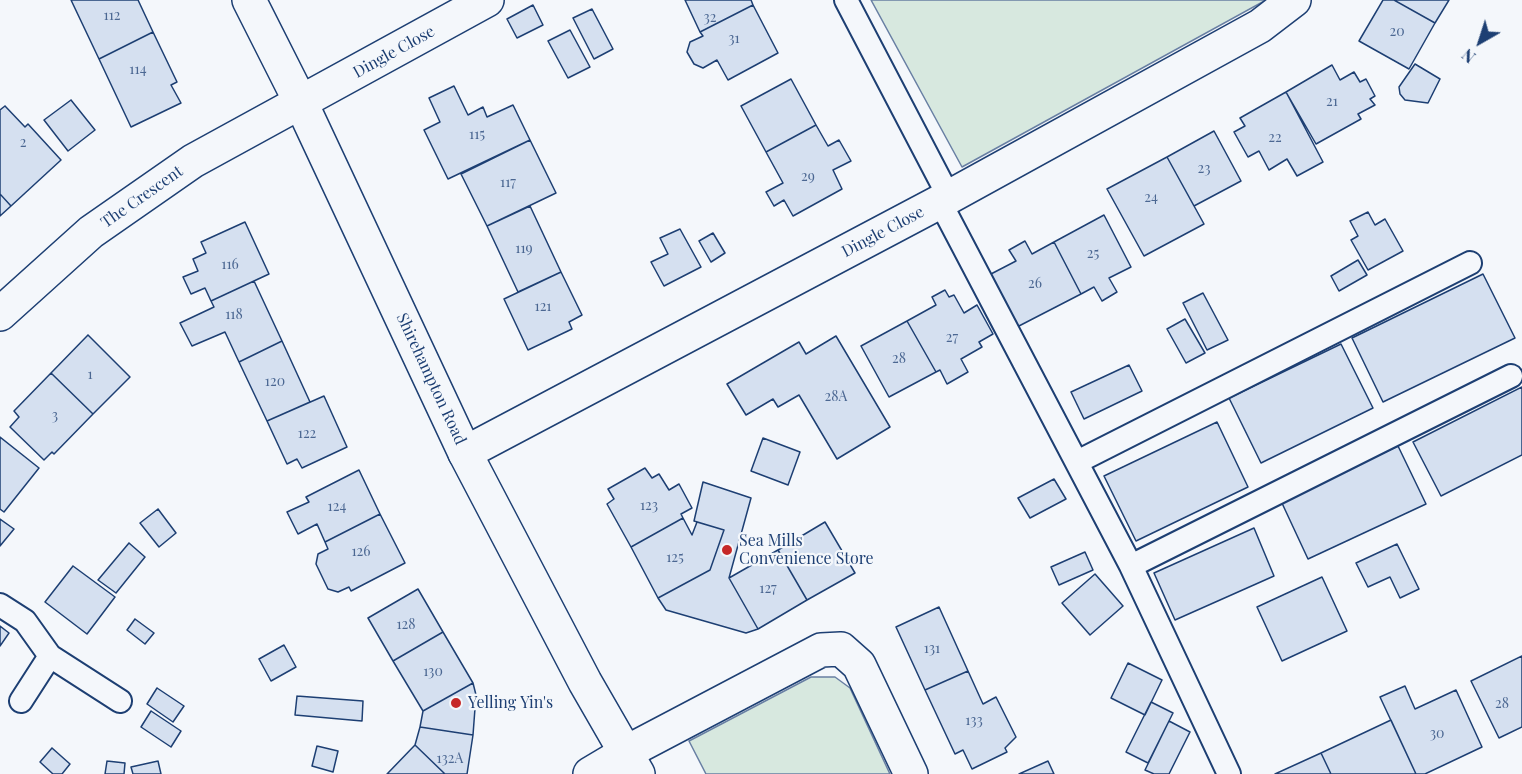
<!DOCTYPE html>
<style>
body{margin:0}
#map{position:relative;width:1522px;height:774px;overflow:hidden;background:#f4f7fb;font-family:"Playfair Display",serif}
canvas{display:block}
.north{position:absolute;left:1450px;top:12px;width:60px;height:60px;-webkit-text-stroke:4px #f4f7fb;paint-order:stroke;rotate:219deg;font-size:16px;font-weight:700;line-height:24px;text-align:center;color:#1d3f73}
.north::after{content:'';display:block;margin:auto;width:21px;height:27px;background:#1d3f73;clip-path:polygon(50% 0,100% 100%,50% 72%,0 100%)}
</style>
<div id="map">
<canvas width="1522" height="774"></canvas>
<div class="north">N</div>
</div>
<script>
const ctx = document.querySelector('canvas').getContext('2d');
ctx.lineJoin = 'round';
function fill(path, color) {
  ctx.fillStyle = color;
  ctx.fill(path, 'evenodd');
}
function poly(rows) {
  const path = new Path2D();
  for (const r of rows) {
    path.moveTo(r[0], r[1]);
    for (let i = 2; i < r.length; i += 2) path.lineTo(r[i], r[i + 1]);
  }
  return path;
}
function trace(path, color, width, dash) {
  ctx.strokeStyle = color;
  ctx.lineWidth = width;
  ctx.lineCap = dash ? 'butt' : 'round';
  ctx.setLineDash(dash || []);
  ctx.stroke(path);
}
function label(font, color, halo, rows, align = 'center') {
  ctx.font = font + ' "Playfair Display",serif';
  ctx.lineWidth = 4.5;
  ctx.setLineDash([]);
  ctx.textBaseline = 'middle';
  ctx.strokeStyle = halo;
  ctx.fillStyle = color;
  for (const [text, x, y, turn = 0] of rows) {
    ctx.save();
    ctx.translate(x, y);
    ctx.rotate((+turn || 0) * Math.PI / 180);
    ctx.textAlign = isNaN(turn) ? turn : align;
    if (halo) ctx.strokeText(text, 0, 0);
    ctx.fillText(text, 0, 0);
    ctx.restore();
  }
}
const green = poly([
 [871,0,1266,0,962,167,871,0],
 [811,677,835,677,850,688,890,774,706,774,689,741,811,677]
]);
fill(green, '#d7e8df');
trace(green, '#687fa3', 1.5);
const building = poly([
 [71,0,138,0,153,32,99,59,71,0],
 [685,0,751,0,753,5,700,32,685,0],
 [1383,0,1394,0,1435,23,1409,69,1359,41,1383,0],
 [1394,0,1449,0,1435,23,1394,0],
 [533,5,543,25,517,38,507,19,533,5],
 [753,5,778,53,728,80,717,60,703,68,694,64,687,52,690,42,703,36,700,32,753,5],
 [592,9,613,49,594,59,573,18,592,9],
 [570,30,590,67,568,78,548,41,570,30],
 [153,32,177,82,171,85,181,103,131,127,99,59,153,32],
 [1415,64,1440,79,1428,103,1405,100,1400,94,1399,87,1415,64],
 [1332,65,1340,80,1354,72,1360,82,1366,79,1375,96,1370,99,1375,105,1358,114,1361,119,1316,144,1286,92,1332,65],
 [791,79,816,125,766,152,741,106,791,79],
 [454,86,468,115,483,107,487,117,513,105,530,140,448,179,424,130,440,122,429,98,454,86],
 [1286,92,1323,162,1297,176,1287,159,1269,170,1259,151,1248,157,1234,132,1245,126,1240,118,1286,92],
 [71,100,95,130,68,151,44,120,71,100],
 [5,106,25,127,28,124,61,160,11,206,0,194,0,110,5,106],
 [816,125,828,146,839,140,851,161,833,170,842,189,793,216,784,200,774,206,766,192,783,183,766,152,816,125],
 [1214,131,1241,181,1194,206,1167,157,1214,131],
 [530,140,556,193,487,226,461,174,530,140],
 [1167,157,1204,224,1144,256,1107,189,1167,157],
 [0,194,11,206,0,216,0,194],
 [530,206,561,272,518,292,487,226,530,206],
 [1368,212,1375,225,1385,219,1403,251,1368,270,1351,240,1358,236,1350,221,1368,212],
 [1104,215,1131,267,1109,278,1117,292,1102,301,1094,287,1081,294,1054,242,1104,215],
 [245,222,269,274,211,301,205,288,191,294,183,277,198,271,193,259,206,253,201,242,245,222],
 [680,229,701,267,664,286,651,262,668,254,660,238,680,229],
 [713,233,725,253,711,262,699,241,713,233],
 [1025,241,1032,254,1054,242,1081,294,1017,327,989,275,1016,261,1009,250,1025,241],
 [1358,260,1367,275,1339,291,1331,276,1358,260],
 [561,272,582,315,569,322,572,329,528,350,504,299,561,272],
 [1483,274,1515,338,1383,402,1352,338,1483,274],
 [254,281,282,341,239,362,225,332,192,346,180,323,214,307,211,301,254,281],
 [945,290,949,297,954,295,964,313,977,305,993,334,979,342,982,347,961,359,968,372,947,384,940,370,936,372,907,321,936,305,932,297,945,290],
 [1203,293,1228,340,1207,350,1183,303,1203,293],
 [1185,319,1205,353,1186,363,1167,329,1185,319],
 [907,321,936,372,889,397,861,346,907,321],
 [88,335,130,377,93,414,51,373,88,335],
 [836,336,890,427,837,459,799,395,778,407,773,399,746,415,727,384,799,342,806,354,836,336],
 [282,341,310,402,267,421,239,362,282,341],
 [1341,344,1373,408,1261,463,1229,398,1341,344],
 [1129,365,1142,391,1084,419,1071,392,1129,365],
 [51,373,93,414,54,454,52,452,44,460,10,427,19,417,14,411,51,373],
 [1522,387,1522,455,1441,496,1413,442,1522,387],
 [324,396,347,447,302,468,297,459,287,464,267,421,324,396],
 [1217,422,1248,487,1136,541,1104,476,1217,422],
 [0,437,39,468,4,512,0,509,0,437],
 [763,438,800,452,788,485,751,471,763,438],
 [1398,446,1426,504,1308,559,1281,501,1398,446],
 [645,468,652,478,659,474,669,490,679,484,692,508,681,514,683,518,631,547,607,504,614,499,608,489,645,468],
 [359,470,380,514,325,542,317,524,298,534,287,512,309,502,306,497,359,470],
 [1054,479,1066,499,1030,518,1018,498,1054,479],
 [703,482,751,498,729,578,758,629,746,633,666,610,658,598,710,570,724,530,694,521,703,482],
 [158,509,176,533,159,547,140,523,158,509],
 [380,514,405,563,351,591,349,587,338,592,328,589,316,564,318,554,328,549,325,542,380,514],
 [683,518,692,535,697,522,724,530,710,570,658,598,631,547,683,518],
 [0,519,14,529,0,546,0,519],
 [825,522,855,573,807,600,778,550,825,522],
 [1254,528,1274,576,1175,620,1154,573,1254,528],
 [129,543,145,557,116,593,98,580,129,543],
 [1397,544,1419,589,1400,598,1390,577,1368,587,1356,563,1397,544],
 [778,550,807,600,758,629,729,578,778,550],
 [1085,552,1093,570,1059,585,1051,567,1085,552],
 [73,566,115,597,87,634,45,602,73,566],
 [1095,574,1123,606,1090,635,1062,603,1095,574],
 [1322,577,1347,631,1282,661,1257,607,1322,577],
 [418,589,443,632,393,661,368,618,418,589],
 [939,607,968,671,925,690,896,627,939,607],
 [135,619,154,633,145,644,127,630,135,619],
 [0,626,9,633,0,646,0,626],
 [443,632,473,683,423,711,393,661,443,632],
 [284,645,296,667,271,681,259,659,284,645],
 [1522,656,1522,727,1499,738,1471,681,1522,656],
 [1128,663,1162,680,1145,715,1111,698,1128,663],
 [968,671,983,704,996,697,1016,737,1005,748,1007,752,972,769,963,750,955,754,925,690,968,671],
 [473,683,476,695,473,735,420,727,423,711,473,683],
 [1405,686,1415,709,1456,690,1482,747,1425,774,1416,774,1380,697,1405,686],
 [157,688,184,706,173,722,147,704,157,688],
 [297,696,363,701,362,721,295,715,297,696],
 [1151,702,1173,713,1148,763,1126,752,1151,702],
 [151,711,181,731,171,747,141,727,151,711],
 [1391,720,1416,774,1331,774,1321,753,1391,720],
 [1169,721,1190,732,1169,774,1154,774,1145,770,1169,721],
 [420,727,473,735,467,774,445,774,415,745,420,727],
 [415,745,445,774,387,774,415,745],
 [317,746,338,751,333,772,312,766,317,746],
 [52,748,70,764,62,774,53,774,40,762,52,748],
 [1321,753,1331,774,1275,774,1321,753],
 [107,761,125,763,124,774,105,774,107,761],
 [158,761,161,774,133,774,131,767,158,761],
 [1048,761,1054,774,1019,774,1048,761]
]);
fill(building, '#d5e0f0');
trace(building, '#1d3f73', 1.5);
const lane = poly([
 [846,0,949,197],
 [940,202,1131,566,1229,774],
 [1079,461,1470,263],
 [1131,566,1511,376],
 [0,605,25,621,50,656,120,701],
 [21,701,50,656]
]);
const street = poly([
 [0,314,91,232,193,161,487,0],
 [465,453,949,197,1260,26,1294,0],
 [590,774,627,752,821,650,841,649,859,665,911,774]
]);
const secondary = poly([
 [249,0,301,103,465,453,585,682,638,774]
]);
trace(lane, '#1d3f73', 26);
trace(street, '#1d3f73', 36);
trace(secondary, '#1d3f73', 36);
trace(lane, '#f4f7fb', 22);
trace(street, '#f4f7fb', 33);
trace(secondary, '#f4f7fb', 33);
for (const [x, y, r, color] of [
 [727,550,6,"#c62828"],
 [456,703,6,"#c62828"]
]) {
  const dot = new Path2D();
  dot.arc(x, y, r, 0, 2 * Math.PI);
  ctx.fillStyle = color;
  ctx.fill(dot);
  trace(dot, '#f4f7fb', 2);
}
label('14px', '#4b6792', null, [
 ["112",112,16],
 ["32",710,18],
 ["20",1397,32],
 ["31",734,39],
 ["114",138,70],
 ["21",1332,102],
 ["115",477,135],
 ["22",1275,138],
 ["2",23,143],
 ["23",1204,169],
 ["29",808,177],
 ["117",508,183],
 ["24",1151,198],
 ["119",524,249],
 ["25",1093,254],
 ["116",230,265],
 ["26",1035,284],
 ["121",543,307],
 ["118",234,315],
 ["27",952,338],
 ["28",899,359],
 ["1",90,375],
 ["120",275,382],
 ["28A",836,397],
 ["3",55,416],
 ["122",307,434],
 ["123",649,506],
 ["124",337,507],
 ["126",361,552],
 ["125",675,558],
 ["127",768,589],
 ["128",406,625],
 ["131",932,649],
 ["130",433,672],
 ["28",1502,704],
 ["133",974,721],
 ["30",1437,734],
 ["132A",450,759]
]);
label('16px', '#1d3f73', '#f4f7fb', [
 ["Dingle Close",394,52,-29],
 ["The Crescent",142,197,-35],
 ["Dingle Close",883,232,-28],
 ["Shirehampton Road",431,379,65]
]);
label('16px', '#1d3f73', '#f4f7fb', [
 ["Sea Mills",739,541],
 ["Convenience Store",739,559],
 ["Yelling Yin's",468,703]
], 'left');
</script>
